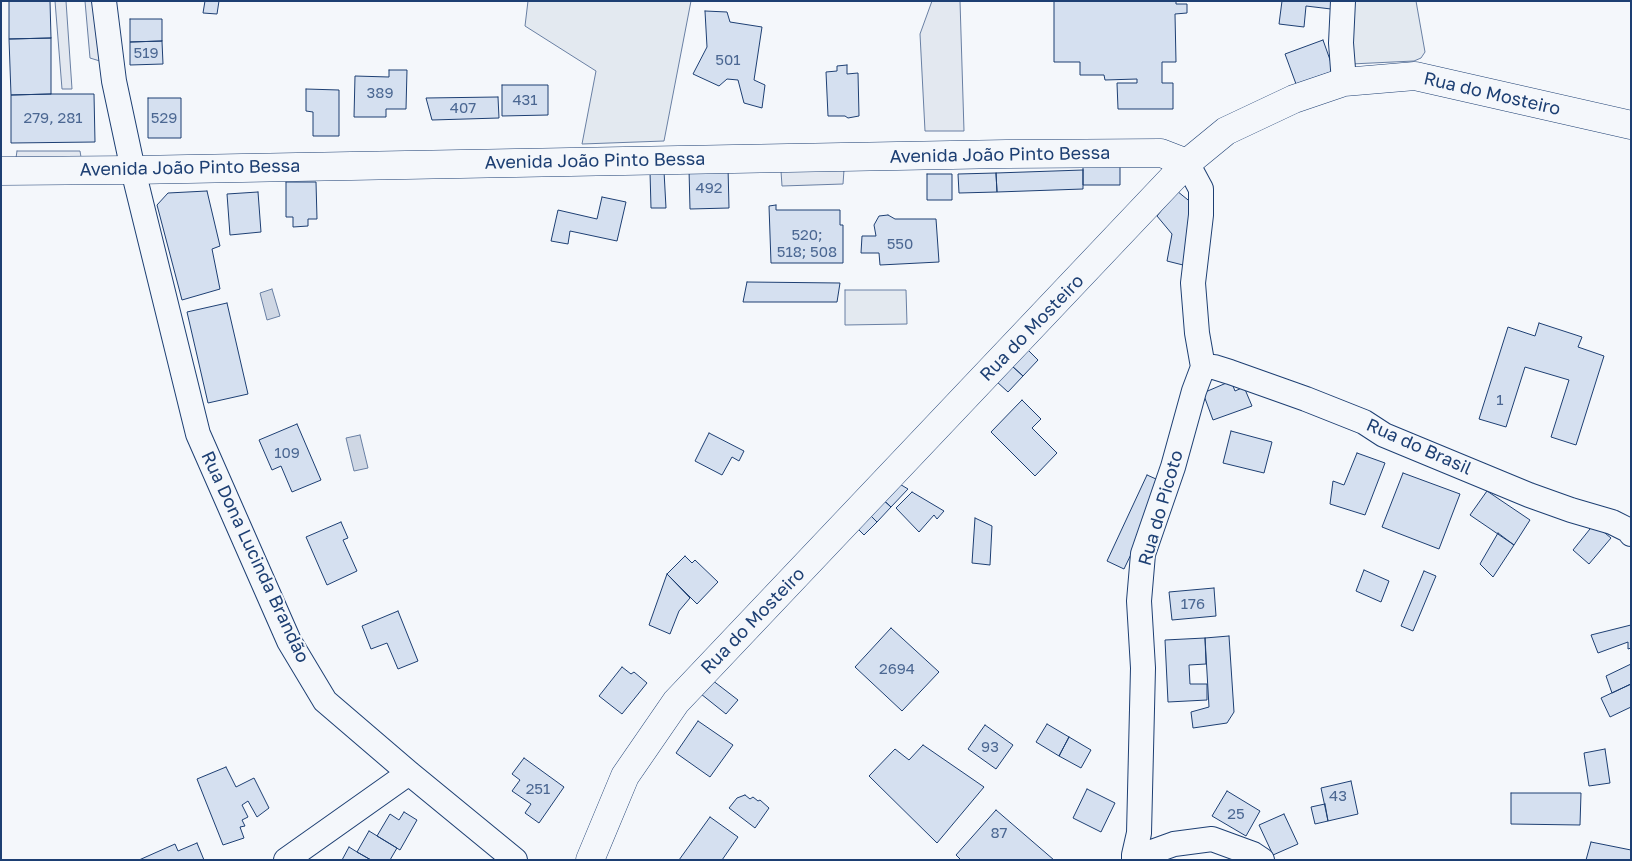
<!DOCTYPE html>
<meta charset="utf-8">
<style>
body{margin:0}
#map{position:relative;width:1632px;height:861px;overflow:hidden;background:#f4f7fb;font-family:"Golos Text",sans-serif}
canvas{display:block}
.frame{position:absolute;inset:0;border:2px solid #1d3f73;pointer-events:none}
</style>
<div id="map">
<canvas width="1632" height="861"></canvas>
<div class="frame"></div>
</div>
<script>
const ctx = document.querySelector('canvas').getContext('2d');
ctx.lineJoin = 'round';
function fill(path, color) {
  ctx.fillStyle = color;
  ctx.fill(path, 'evenodd');
}
function poly(rows) {
  const path = new Path2D();
  for (const r of rows) {
    path.moveTo(r[0], r[1]);
    for (let i = 2; i < r.length; i += 2) path.lineTo(r[i], r[i + 1]);
  }
  return path;
}
function trace(path, color, width, dash) {
  ctx.strokeStyle = color;
  ctx.lineWidth = width;
  ctx.lineCap = dash ? 'butt' : 'round';
  ctx.setLineDash(dash || []);
  ctx.stroke(path);
}
function label(font, color, halo, rows, align = 'center') {
  ctx.font = font + ' "Golos Text",sans-serif';
  ctx.lineWidth = 4;
  ctx.setLineDash([]);
  ctx.textBaseline = 'middle';
  ctx.strokeStyle = halo;
  ctx.fillStyle = color;
  for (const [text, x, y, turn = 0] of rows) {
    ctx.save();
    ctx.translate(x, y);
    ctx.rotate((+turn || 0) * Math.PI / 180);
    ctx.textAlign = isNaN(turn) ? turn : align;
    if (halo) ctx.strokeText(text, 0, 0);
    ctx.fillText(text, 0, 0);
    ctx.restore();
  }
}
const green = poly([
 [528,1,691,1,664,141,582,144,596,71,525,26,528,1],
 [1349,1,1416,1,1425,52,1421,58,1414,61,1351,64,1349,1],
 [845,290,906,290,907,324,845,325,845,290]
]);
fill(green, '#e3e9f0');
trace(green, '#687fa3', 1);
const parking = poly([
 [55,1,66,1,72,89,62,89,55,1],
 [85,1,96,1,103,62,90,58,85,1],
 [932,1,960,1,964,131,925,131,920,34,932,1],
 [17,151,80,151,81,157,16,158,17,151],
 [844,170,843,184,782,186,781,171,844,170]
]);
fill(parking, '#e3e8f0');
trace(parking, '#687fa3', 1);
const water = poly([
 [272,289,280,316,267,320,260,293,272,289],
 [360,435,368,468,354,471,346,438,360,435]
]);
fill(water, '#cfd7e4');
trace(water, '#687fa3', 1);
const building = poly([
 [9,1,50,1,51,38,9,39,9,1],
 [205,1,219,1,217,14,203,13,205,1],
 [1054,1,1176,1,1176,4,1187,4,1187,13,1175,14,1176,62,1162,62,1162,83,1173,83,1173,109,1118,109,1117,83,1137,83,1137,79,1105,80,1104,75,1080,75,1080,62,1054,62,1054,1],
 [1282,1,1332,1,1331,9,1306,6,1304,27,1279,24,1282,1],
 [705,11,727,12,730,22,762,27,754,80,765,85,762,108,744,103,738,80,727,79,719,86,693,74,707,47,705,11],
 [130,19,162,19,162,41,130,42,130,19],
 [51,38,51,94,11,95,9,39,51,38],
 [1323,40,1334,71,1296,84,1285,54,1323,40],
 [162,41,163,64,130,65,130,42,162,41],
 [847,65,847,74,858,73,859,116,848,118,845,116,828,116,826,72,837,71,837,66,847,65],
 [389,70,407,70,406,109,386,109,386,117,354,117,355,76,389,77,389,70],
 [502,85,548,85,548,115,502,116,502,85],
 [306,89,339,90,339,136,313,136,313,112,306,111,306,89],
 [51,94,94,94,95,142,11,143,11,95,51,94],
 [498,97,499,118,432,120,426,98,498,97],
 [148,98,181,98,181,138,148,138,148,98],
 [1120,166,1120,185,1083,185,1083,167,1120,166],
 [728,167,729,208,690,209,689,169,728,167],
 [1083,170,1083,189,997,192,996,173,1083,170],
 [664,171,666,208,651,208,650,172,664,171],
 [996,173,997,192,959,193,958,174,996,173],
 [927,174,952,174,952,200,927,200,927,174],
 [286,182,316,182,317,219,308,219,308,226,293,227,293,217,286,217,286,182],
 [207,191,220,246,212,249,220,289,182,300,157,205,168,193,207,191],
 [1177,191,1193,204,1187,266,1167,261,1172,234,1157,216,1177,191],
 [258,192,261,232,230,235,227,194,258,192],
 [602,197,626,202,617,241,570,231,568,244,551,241,558,210,597,219,602,197],
 [776,205,776,210,840,210,840,225,843,225,843,263,771,263,769,206,776,205],
 [888,215,895,219,936,219,939,262,880,265,879,253,861,253,862,236,876,236,874,225,879,216,888,215],
 [747,282,840,283,837,302,743,302,747,282],
 [227,303,248,394,208,403,187,312,227,303],
 [1539,323,1582,337,1578,347,1604,356,1576,445,1551,437,1569,380,1525,367,1506,427,1479,419,1508,327,1535,336,1539,323],
 [1027,349,1038,360,1023,376,1012,366,1027,349],
 [1012,366,1023,376,1008,392,996,381,1012,366],
 [1231,381,1235,391,1244,387,1252,406,1213,420,1203,393,1231,381],
 [1022,400,1041,419,1032,428,1057,453,1035,476,991,432,1022,400],
 [297,424,321,480,292,492,281,466,272,470,259,440,297,424],
 [1231,431,1272,442,1264,473,1223,463,1231,431],
 [709,433,744,451,739,461,732,457,722,475,695,461,709,433],
 [1357,453,1385,463,1365,515,1330,504,1333,481,1344,485,1357,453],
 [1403,473,1460,494,1439,549,1382,527,1403,473],
 [1147,475,1165,483,1124,569,1107,561,1147,475],
 [893,480,908,489,891,507,878,495,893,480],
 [1487,491,1530,520,1514,545,1470,515,1487,491],
 [912,492,944,511,937,519,934,515,919,532,896,508,912,492],
 [878,495,891,507,877,522,865,510,878,495],
 [865,510,877,522,864,535,852,523,865,510],
 [975,518,992,526,990,565,972,563,975,518],
 [341,522,348,538,343,540,357,571,327,585,306,537,341,522],
 [1594,524,1611,538,1589,564,1573,550,1594,524],
 [1498,533,1514,545,1493,577,1480,564,1498,533],
 [685,556,692,563,695,560,718,582,697,604,667,574,685,556],
 [1364,570,1389,581,1381,602,1356,591,1364,570],
 [1424,571,1436,576,1413,631,1401,626,1424,571],
 [667,574,690,598,679,611,670,634,649,625,667,574],
 [1214,588,1216,616,1172,620,1169,592,1214,588],
 [398,611,418,661,398,669,387,643,371,649,362,626,398,611],
 [1631,625,1631,648,1628,649,1628,642,1598,653,1591,635,1631,625],
 [891,628,939,672,902,711,855,667,891,628],
 [1229,636,1234,712,1227,723,1193,728,1191,712,1209,707,1205,638,1229,636],
 [1205,638,1206,664,1189,665,1190,684,1207,684,1207,700,1168,702,1165,640,1205,638],
 [1631,664,1631,684,1612,693,1606,676,1631,664],
 [622,667,631,674,634,672,647,683,622,714,599,696,622,667],
 [712,680,738,700,726,714,701,694,712,680],
 [1631,684,1631,707,1610,717,1601,698,1631,684],
 [698,721,733,745,710,777,676,753,698,721],
 [1047,724,1069,737,1059,756,1036,742,1047,724],
 [985,725,1013,745,996,769,968,749,985,725],
 [1069,737,1091,750,1081,768,1059,756,1069,737],
 [923,745,984,787,937,843,869,776,895,749,909,760,923,745],
 [1605,749,1610,783,1589,786,1584,753,1605,749],
 [524,758,564,787,539,823,525,813,531,804,512,791,520,780,512,774,524,758],
 [226,767,236,787,254,778,269,808,257,817,248,801,242,805,248,817,242,820,245,826,240,827,244,838,223,845,197,779,226,767],
 [1351,781,1358,814,1328,821,1321,788,1351,781],
 [1087,789,1115,803,1101,832,1073,818,1087,789],
 [1227,791,1260,811,1246,836,1212,816,1227,791],
 [1511,793,1581,793,1580,825,1511,824,1511,793],
 [745,795,750,799,753,797,758,801,760,800,769,808,755,828,729,808,737,798,745,795],
 [1325,804,1328,821,1315,824,1311,807,1325,804],
 [996,810,1054,860,961,860,956,855,996,810],
 [404,812,417,820,400,850,377,836,390,814,399,820,404,812],
 [1284,814,1298,844,1273,855,1259,825,1284,814],
 [710,817,738,837,722,860,679,860,710,817],
 [369,831,397,848,390,860,371,860,357,852,369,831],
 [1591,842,1631,850,1631,860,1586,860,1591,842],
 [197,843,204,860,139,860,175,844,178,851,197,843],
 [349,847,357,852,371,860,342,860,349,847]
]);
fill(building, '#d5e0f0');
trace(building, '#1d3f73', 1);
const minor = poly([
 [104,1,114,81,133,170,198,434,289,641,325,701,409,773,515,860],
 [1343,1,1341,43,1344,82],
 [1203,367,1214,367,1230,372,1306,399,1364,422,1384,435,1529,495,1571,510,1612,522,1630,531,1631,534],
 [1134,855,1149,853,1174,844,1212,839,1253,854,1262,860],
 [286,860,409,773],
 [1134,860,1134,855,1139,833,1143,668,1139,601,1143,554,1173,467,1194,391,1203,367,1197,333,1193,283,1201,215,1201,189,1187,163]
]);
const major = poly([
 [1,171,133,170,1006,154,1161,153,1187,163],
 [590,860,625,776,676,702,1187,163,1226,131,1294,99,1344,82,1415,76,1631,125]
]);
trace(minor, '#1d3f73', 26);
trace(major, '#1d3f73', 29);
trace(minor, '#f4f7fb', 24);
trace(major, '#f4f7fb', 28);
label('15px', '#4b6792', null, [
 ["519",146,53],
 ["501",728,60],
 ["389",380,93],
 ["431",525,100],
 ["407",463,108],
 ["279, 281",53,118],
 ["529",164,118],
 ["492",709,188],
 ["520;",807,235],
 ["518; 508",807,252],
 ["550",900,244],
 ["1",1500,400],
 ["109",287,453],
 ["176",1193,604],
 ["2694",897,669],
 ["93",990,747],
 ["251",538,789],
 ["43",1338,796],
 ["25",1236,814],
 ["87",999,833]
]);
label('18px', '#1d3f73', '#f4f7fb', [
 ["Rua do Mosteiro",1492,94,13],
 ["Avenida João Pinto Bessa",1000,155,-1],
 ["Avenida João Pinto Bessa",595,161,-1],
 ["Avenida João Pinto Bessa",190,168,-1],
 ["Rua do Mosteiro",1032,328,-46],
 ["Rua do Brasil",1419,447,24],
 ["Rua do Picoto",1161,508,-74],
 ["Rua Dona Lucinda Brandão",255,557,65],
 ["Rua do Mosteiro",753,621,-46]
]);
</script>
